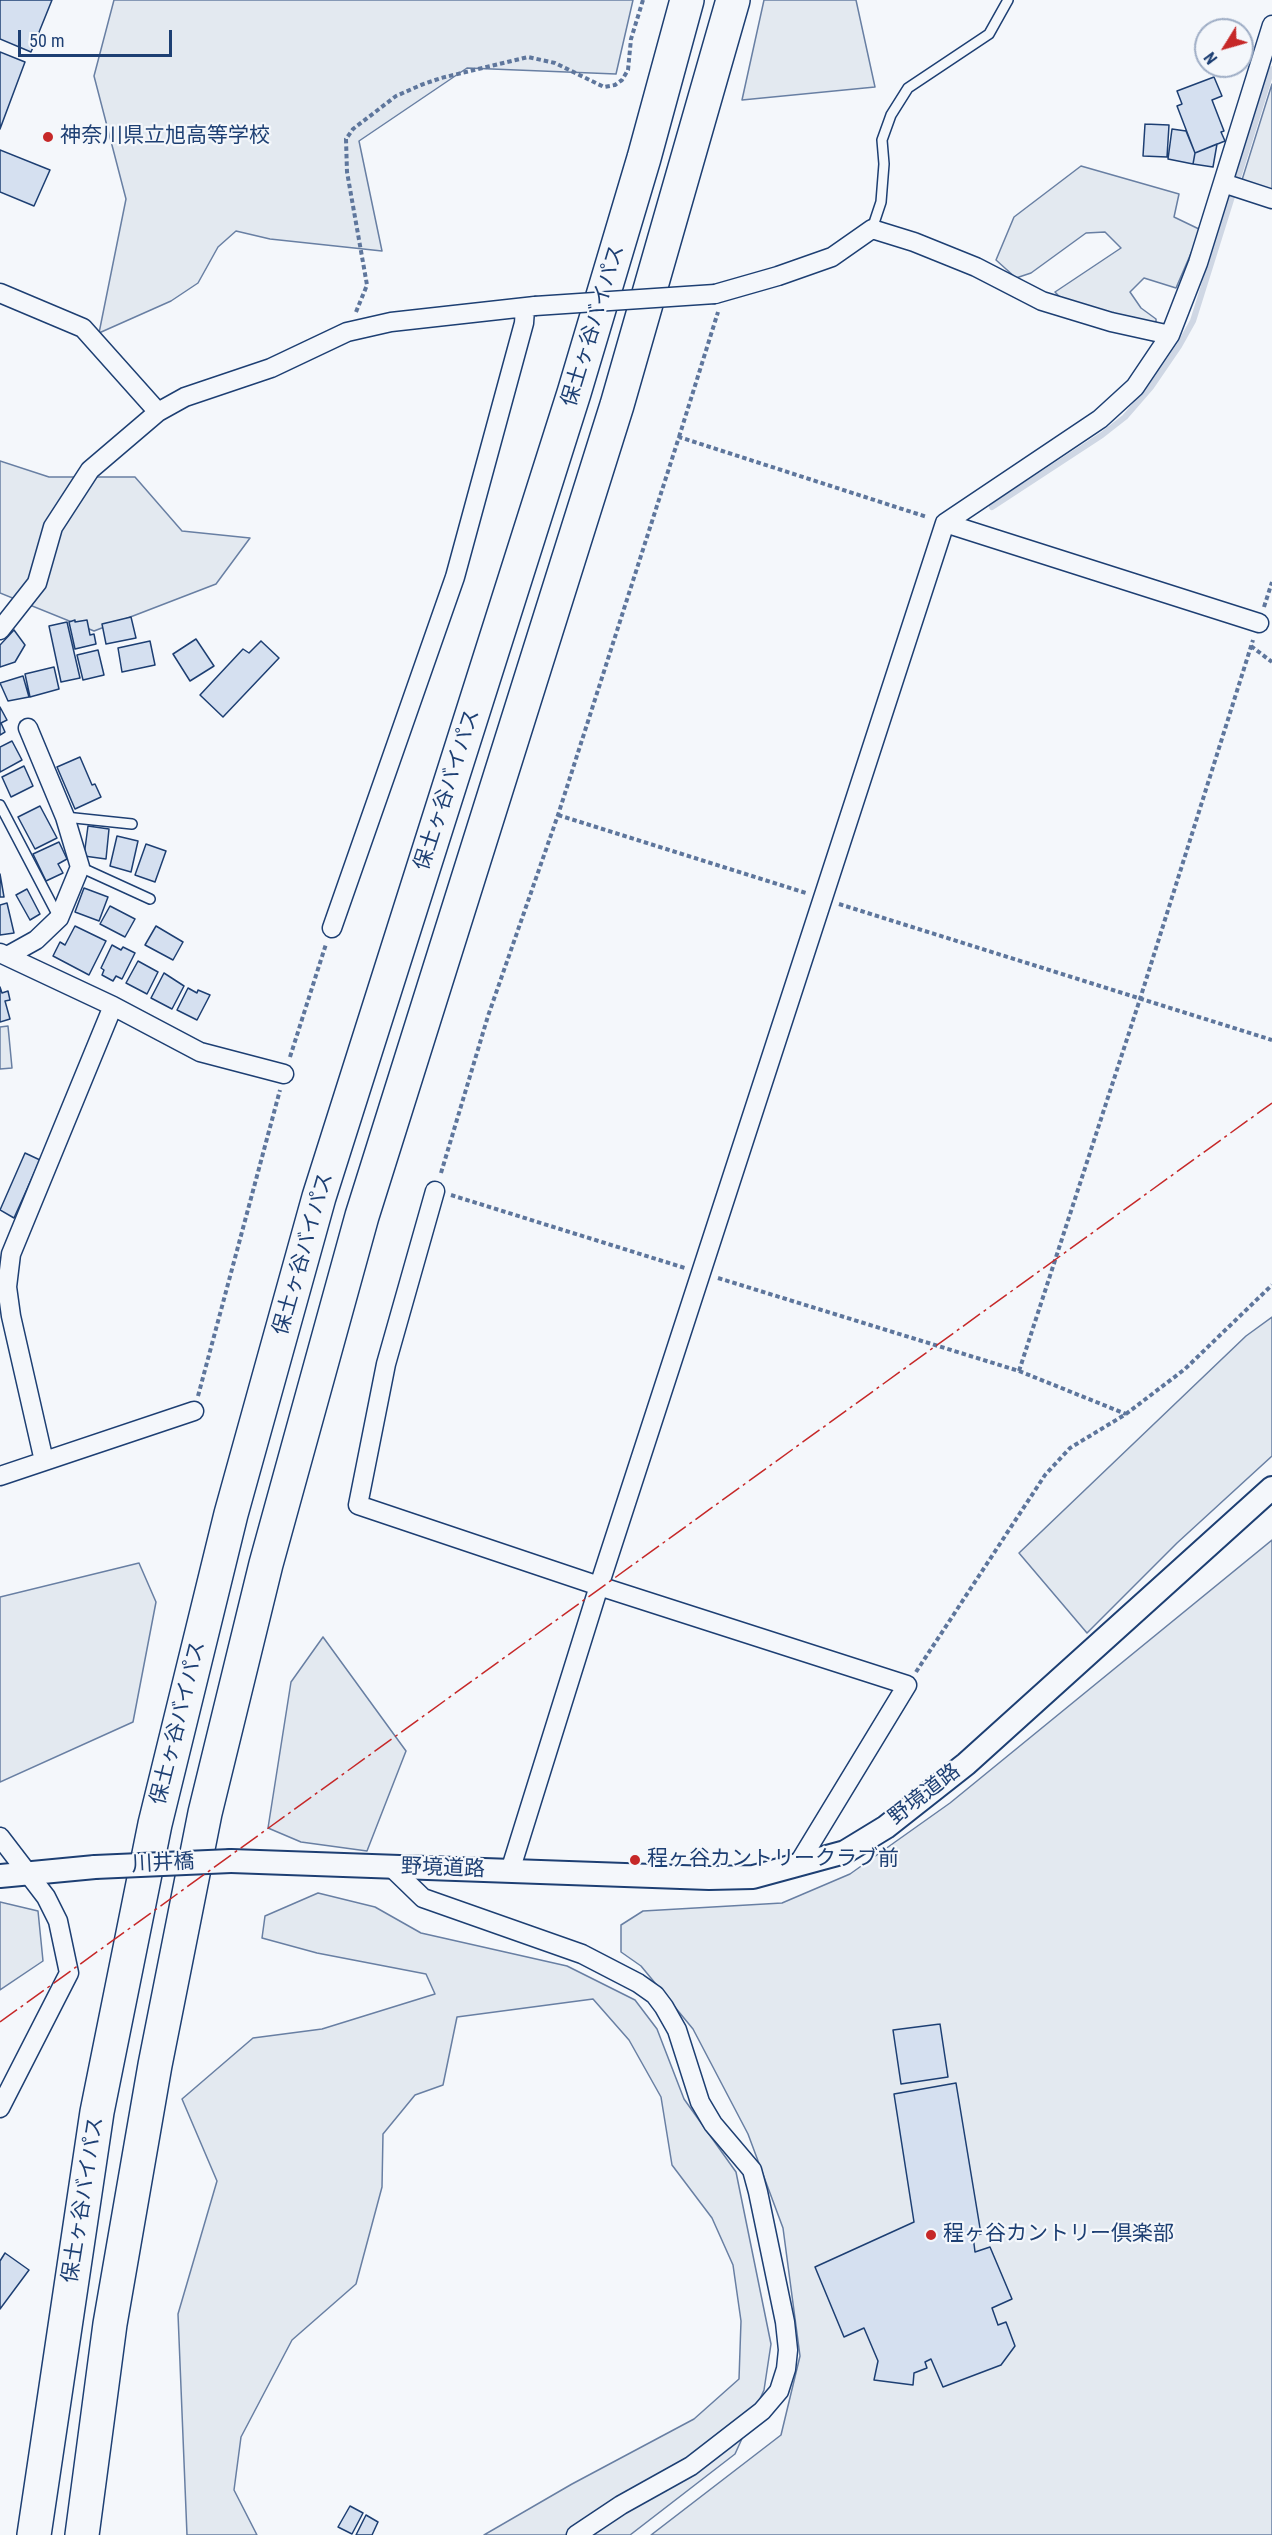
<!DOCTYPE html>
<meta charset="utf-8">
<style>
body{margin:0}
#map{position:relative;width:1272px;height:2535px;overflow:hidden;background:#f4f7fb;font-family:"Roboto Condensed",sans-serif}
canvas{display:block}
.north{position:absolute;left:1194px;top:18px;width:60px;height:60px;box-sizing:border-box;background:#f4f7fb;border:2px solid #9eadc5;border-radius:50%;rotate:233deg;font-size:16px;font-weight:700;line-height:24px;text-align:center;color:#1d3f73}
.north::after{content:'';display:block;margin:auto;width:21px;height:27px;background:#c62828;clip-path:polygon(50% 0,100% 100%,50% 72%,0 100%)}
.scale{position:absolute;left:18px;top:30px;width:154px;height:27px;box-sizing:border-box;border:3px solid #1d3f73;border-top:0;padding-left:8px;font-size:18px;line-height:21px;white-space:nowrap;color:#1d3f73;-webkit-text-stroke:4px #f4f7fb;paint-order:stroke}
</style>
<div id="map">
<canvas width="1272" height="2535"></canvas>
<div class="north">N</div>
<div class="scale">50 m</div>
</div>
<script>
const ctx = document.querySelector('canvas').getContext('2d');
ctx.lineJoin = 'round';
function fill(path, color) {
  ctx.fillStyle = color;
  ctx.fill(path, 'evenodd');
}
function poly(rows) {
  const path = new Path2D();
  for (const r of rows) {
    path.moveTo(r[0], r[1]);
    for (let i = 2; i < r.length; i += 2) path.lineTo(r[i], r[i + 1]);
  }
  return path;
}
function trace(path, color, width, dash) {
  ctx.strokeStyle = color;
  ctx.lineWidth = width;
  ctx.lineCap = dash ? 'butt' : 'round';
  ctx.setLineDash(dash || []);
  ctx.stroke(path);
}
function label(font, color, halo, rows, align = 'center') {
  ctx.font = font + ' "Roboto Condensed","Noto Sans JP",sans-serif';
  ctx.lineWidth = 4.5;
  ctx.setLineDash([]);
  ctx.textBaseline = 'middle';
  ctx.strokeStyle = halo;
  ctx.fillStyle = color;
  for (const [text, x, y, turn = 0] of rows) {
    ctx.save();
    ctx.translate(x, y);
    ctx.rotate((+turn || 0) * Math.PI / 180);
    ctx.textAlign = isNaN(turn) ? turn : align;
    if (halo) ctx.strokeText(text, 0, 0);
    ctx.fillText(text, 0, 0);
    ctx.restore();
  }
}
const green = poly([
 [114,0,633,0,616,74,467,68,359,141,382,251,270,239,236,231,218,247,198,283,171,301,99,333,126,199,94,76,114,0],
 [764,0,856,0,875,87,742,100,764,0],
 [1272,84,1272,190,1242,180,1272,84],
 [1081,166,1179,194,1174,217,1201,230,1176,288,1144,278,1130,292,1141,308,1156,319,1156,326,1073,311,1055,292,1121,248,1105,232,1086,233,1031,273,1016,278,996,260,1014,217,1081,166],
 [0,461,49,477,135,477,182,531,250,538,216,584,94,631,0,593,0,461],
 [8,1026,12,1068,0,1069,0,1027,8,1026],
 [1272,1317,1272,1456,1177,1543,1087,1633,1019,1553,1246,1336,1272,1317],
 [1272,1540,1272,2535,651,2535,781,2435,800,2356,783,2228,748,2134,693,2029,641,1966,621,1952,621,1925,643,1911,782,1903,850,1874,950,1803,1272,1540],
 [139,1563,156,1602,133,1722,0,1782,0,1597,139,1563],
 [323,1637,406,1751,367,1851,301,1842,268,1828,291,1682,323,1637],
 [318,1893,375,1907,421,1933,567,1966,635,2000,657,2029,684,2099,736,2172,771,2344,764,2390,735,2454,630,2535,484,2535,572,2484,694,2419,739,2379,741,2321,733,2265,712,2218,672,2165,661,2097,629,2040,593,1999,457,2017,443,2085,415,2095,383,2134,382,2187,356,2284,292,2340,241,2437,234,2490,257,2535,187,2535,178,2314,217,2181,182,2099,253,2038,322,2029,435,1994,426,1974,317,1953,262,1938,265,1916,318,1893],
 [0,1902,38,1911,43,1961,0,1990,0,1902]
]);
fill(green, '#e3e9f0');
trace(green, '#687fa3', 1.5);
trace(poly([
 [992,507,1102,435,1125,417,1151,387,1179,346,1193,321,1272,69]
]), '#cfd7e4', 6);
const building = poly([
 [0,0,52,0,31,52,0,39,0,0],
 [0,52,25,62,0,129,0,52],
 [1214,77,1222,96,1212,100,1224,131,1221,132,1225,141,1195,153,1177,106,1182,104,1177,91,1214,77],
 [1145,124,1169,125,1167,157,1143,156,1145,124],
 [1172,129,1186,131,1195,153,1193,164,1168,159,1172,129],
 [1217,144,1213,167,1193,164,1195,153,1217,144],
 [0,150,50,170,34,206,0,192,0,150],
 [131,617,136,638,106,644,102,624,131,617],
 [75,620,75,622,87,620,90,635,94,634,96,644,75,649,69,622,75,620],
 [67,622,80,678,61,682,49,626,67,622],
 [14,630,25,645,15,662,0,667,0,645,14,630],
 [196,639,214,666,190,681,173,654,196,639],
 [150,641,155,665,122,672,118,648,150,641],
 [261,641,279,658,223,717,200,695,243,649,249,653,261,641],
 [98,650,104,675,83,680,77,655,98,650],
 [54,667,59,689,30,697,25,674,54,667],
 [23,676,29,697,8,701,0,683,23,676],
 [0,707,7,720,1,723,5,732,0,735,0,707],
 [12,741,22,760,0,772,0,747,12,741],
 [80,757,92,785,95,784,101,797,75,809,57,767,80,757],
 [24,766,33,786,11,797,2,777,24,766],
 [40,806,57,838,35,849,18,817,40,806],
 [88,826,109,829,106,859,84,856,88,826],
 [117,836,138,841,131,872,110,866,117,836],
 [59,842,67,859,58,864,63,873,46,881,33,854,59,842],
 [146,844,166,851,155,882,135,875,146,844],
 [0,874,4,897,0,897,0,874],
 [84,888,108,897,99,921,75,912,84,888],
 [27,889,40,914,30,920,16,895,27,889],
 [7,903,14,933,0,935,0,905,7,903],
 [110,906,135,919,125,937,100,924,110,906],
 [75,926,106,941,89,975,53,956,60,942,65,945,75,926],
 [156,926,183,942,173,960,145,945,156,926],
 [112,945,121,950,123,947,135,953,122,979,116,976,113,981,102,975,104,970,101,968,112,945],
 [138,961,158,972,147,994,126,983,138,961],
 [164,973,184,986,172,1009,151,998,164,973],
 [0,987,2,993,8,991,10,1000,5,1001,10,1019,0,1022,0,987],
 [188,988,197,993,198,990,210,995,197,1020,177,1010,188,988],
 [25,1153,40,1160,14,1218,0,1210,25,1153],
 [940,2024,948,2077,901,2084,893,2030,940,2024],
 [956,2083,981,2234,973,2236,975,2252,990,2247,1012,2299,992,2308,998,2325,1006,2322,1015,2346,1001,2365,943,2387,931,2359,925,2362,927,2368,914,2373,913,2385,874,2380,878,2361,864,2328,844,2337,815,2267,914,2222,894,2094,956,2083],
 [5,2253,29,2270,0,2309,0,2261,5,2253],
 [350,2506,363,2513,352,2534,338,2527,350,2506],
 [366,2515,378,2522,372,2535,356,2535,366,2515]
]);
fill(building, '#d5e0f0');
trace(building, '#1d3f73', 1.5);
const service = poly([
 [872,229,881,202,884,164,882,140,891,115,908,88,989,34,1008,0],
 [0,805,58,916],
 [65,817,132,824],
 [80,867,150,899]
]);
const minor = poly([
 [1223,183,1272,199],
 [0,293,83,328,158,412],
 [715,294,778,276,832,257,872,229,914,242,976,267,1042,301,1111,322,1170,335],
 [945,523,1259,623],
 [0,630,37,583,53,527,90,470,158,412,185,397,271,368,347,332,391,322,535,306],
 [332,928,455,577,524,323,525,309],
 [0,953,113,1006,200,1052,284,1074],
 [9,955,36,940,59,918,80,867,65,817,28,728],
 [435,1191,386,1364,358,1505,599,1586,907,1685,797,1866],
 [44,1461,11,1316,7,1287,11,1254,113,1006],
 [0,1476,194,1411],
 [0,1837,46,1897,58,1921,69,1973,0,2108],
 [391,1867,423,1898,582,1954,638,1983,655,1995,664,2007,677,2030,700,2102,713,2124,752,2170,758,2192,785,2322,788,2350,786,2369,779,2391,762,2411,691,2466,621,2505,576,2535],
 [510,1871,599,1586,945,523,1100,419,1135,387,1170,335,1198,263,1272,25]
]);
const tertiary = poly([
 [231,1861,709,1878,753,1877,845,1852,886,1827,966,1764,1272,1488],
 [0,1876,95,1867]
]);
const motorway = poly([
 [34,2535,97,2112,155,1824,231,1514,319,1197,574,393,644,158,687,0],
 [82,2535,110,2324,155,2065,205,1813,266,1564,362,1216,617,405,733,0]
]);
trace(service, '#1d3f73', 12);
trace(minor, '#1d3f73', 21);
trace(tertiary, '#1d3f73', 26);
trace(motorway, '#1d3f73', 36);
trace(poly([
 [356,312,367,285,347,172,346,139,353,129,396,96,421,85,441,78,528,57,555,63,604,87,615,85,622,80,628,70,631,39,643,0],
 [679,437,718,312],
 [1264,607,1272,582],
 [1251,646,1272,662],
 [558,815,806,893],
 [839,904,1272,1040],
 [290,1057,326,944],
 [441,1173,488,1016,558,815,679,437,927,517],
 [451,1195,685,1268],
 [718,1278,1019,1371,1126,1414],
 [1019,1371,1140,999,1253,640],
 [198,1396,280,1090],
 [916,1672,1045,1475,1070,1448,1126,1414,1185,1369,1272,1285]
]), '#5e769c', 4, [4.5, 3]);
trace(service, '#f4f7fb', 9);
trace(minor, '#f4f7fb', 18);
trace(tertiary, '#f4f7fb', 22);
trace(motorway, '#f4f7fb', 33);
const minorBridge = poly([
 [535,306,715,294]
]);
const tertiaryBridge = poly([
 [95,1867,231,1861]
]);
trace(minorBridge, '#1d3f73', 21, []);
trace(tertiaryBridge, '#1d3f73', 26, []);
trace(minorBridge, '#f4f7fb', 18);
trace(tertiaryBridge, '#f4f7fb', 22);
trace(poly([
 [0,2022,1272,1103]
]), '#c62828', 1.5, [21, 4.5, 3, 4.5]);
for (const [x, y, r, color] of [
 [48,137,6,"#c62828"],
 [635,1860,6,"#c62828"],
 [931,2235,6,"#c62828"]
]) {
  const dot = new Path2D();
  dot.arc(x, y, r, 0, 2 * Math.PI);
  ctx.fillStyle = color;
  ctx.fill(dot);
  trace(dot, '#f4f7fb', 2);
}
label('21px', '#1d3f73', '#f4f7fb', [
 ["神奈川県立旭高等学校",60,137],
 ["程ヶ谷カントリークラブ前",647,1860],
 ["程ヶ谷カントリー倶楽部",943,2235]
], 'left');
label('21px', '#1d3f73', '#f4f7fb', [
 ["保土ヶ谷バイパス",594,326,-73],
 ["保土ヶ谷バイパス",448,790,-72],
 ["保土ヶ谷バイパス",304,1254,-74],
 ["保土ヶ谷バイパス",179,1723,-76],
 ["野境道路",925,1795,-38],
 ["川井橋",163,1864,-3],
 ["野境道路",443,1869,2],
 ["保土ヶ谷バイパス",84,2200,-81]
]);
</script>
